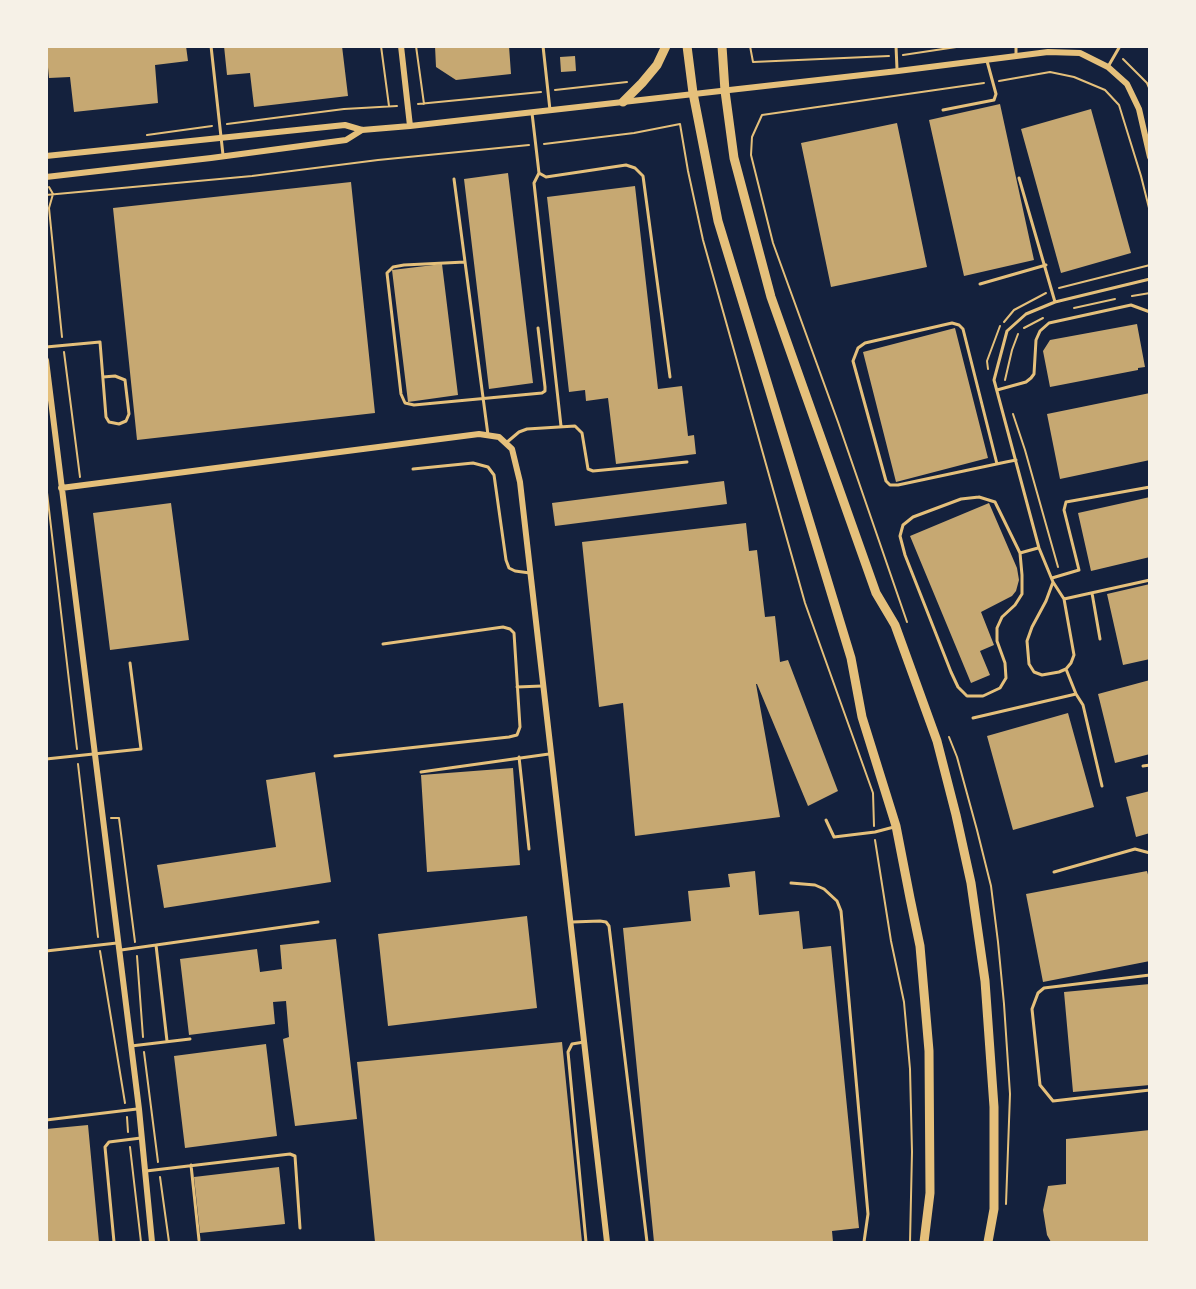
<!DOCTYPE html>
<style>
body{margin:0}
#map{position:relative;width:1196px;height:1289px;overflow:hidden;background:#14213d;font-family:Roboto,sans-serif}
canvas{display:block}
.frame{position:absolute;inset:0;border:48px solid #f6f1e7;pointer-events:none}
</style>
<div id="map">
<canvas width="1196" height="1289"></canvas>
<div class="frame"></div>
</div>
<script>
const ctx = document.querySelector('canvas').getContext('2d');
ctx.lineJoin = 'round';
function fill(path, color) {
  ctx.fillStyle = color;
  ctx.fill(path, 'evenodd');
}
function poly(rows) {
  const path = new Path2D();
  for (const r of rows) {
    path.moveTo(r[0], r[1]);
    for (let i = 2; i < r.length; i += 2) path.lineTo(r[i], r[i + 1]);
  }
  return path;
}
function trace(path, color, width, dash) {
  ctx.strokeStyle = color;
  ctx.lineWidth = width;
  ctx.lineCap = dash ? 'butt' : 'round';
  ctx.setLineDash(dash || []);
  ctx.stroke(path);
}
fill(poly([
 [46,46,186,46,188,61,155,65,158,103,74,112,70,77,49,78],
 [224,46,342,46,348,96,254,107,250,73,227,75],
 [435,46,509,46,511,74,456,80,436,67],
 [575,56,576,71,561,72,560,57],
 [1000,104,1034,260,964,276,929,120],
 [1091,109,1131,253,1061,273,1021,129],
 [897,123,927,267,831,287,801,143],
 [508,173,533,383,489,389,464,179],
 [351,182,375,413,137,440,113,208],
 [635,186,658,389,682,386,688,436,694,435,696,454,616,464,608,398,586,401,585,390,569,392,547,197],
 [442,264,458,395,408,402,392,270],
 [1137,324,1145,367,1138,368,1138,370,1050,387,1043,351,1050,340],
 [955,328,988,458,896,482,863,352],
 [1150,393,1150,460,1060,479,1047,414],
 [724,481,727,504,555,526,552,503],
 [1150,497,1150,557,1091,571,1078,513],
 [171,503,189,640,110,650,93,513],
 [989,503,1017,568,1019,580,1016,591,1012,596,981,612,994,645,980,651,990,675,971,683,910,536],
 [746,523,749,551,757,550,765,617,775,616,780,662,788,660,838,791,808,806,757,684,756,684,780,817,635,836,623,703,599,707,582,542],
 [1150,584,1150,659,1123,665,1107,594],
 [1150,680,1150,754,1115,763,1098,694],
 [1068,713,1094,807,1013,830,987,736],
 [513,768,520,865,427,872,421,775],
 [315,772,331,882,164,908,157,865,276,847,266,780],
 [1150,791,1150,833,1136,837,1126,797],
 [755,871,759,915,799,911,803,949,831,946,859,1228,832,1231,833,1242,654,1242,623,928,691,921,688,891,730,887,728,874],
 [1147,871,1150,882,1150,961,1043,982,1026,894],
 [527,916,537,1008,388,1026,378,934],
 [336,939,357,1119,295,1126,283,1039,289,1037,286,1001,273,1002,275,1024,189,1035,180,959,257,949,260,972,282,969,280,945],
 [1150,984,1150,1085,1073,1092,1064,992],
 [562,1042,582,1242,375,1242,357,1062],
 [266,1044,277,1136,185,1148,174,1056],
 [88,1125,99,1242,46,1242,46,1129],
 [1150,1130,1150,1242,1051,1242,1047,1235,1043,1210,1048,1186,1066,1184,1066,1139],
 [279,1167,285,1224,200,1233,194,1177]
]), '#c6a872');
trace(poly([
 [381,46,389,106],
 [416,46,424,104],
 [750,46,753,62,889,56],
 [903,55,963,46],
 [1123,59,1147,83,1150,90],
 [999,81,1050,72,1074,77,1105,90,1119,105,1141,176,1150,212],
 [555,90,627,82],
 [418,104,541,92],
 [227,124,344,109,397,106],
 [147,135,212,126],
 [544,144,634,133,680,124,688,171,703,240,805,603,873,793,874,826],
 [49,187,53,194,49,208,62,337],
 [46,195,252,176,378,160,529,145],
 [1059,288,1150,265],
 [1132,296,1150,293],
 [1074,308,1115,299],
 [1004,322,1014,310,1046,293],
 [1024,328,1043,318],
 [64,352,80,477],
 [988,369,987,361,1000,326],
 [1005,380,1012,350,1018,334],
 [1013,414,1025,450,1058,567],
 [46,484,77,749],
 [907,622,838,422,773,243,751,155,752,137,762,115,984,83],
 [949,737,957,757,977,830,991,886,998,942,1004,1004,1010,1094,1006,1204],
 [78,764,98,937],
 [111,818,119,818,135,942],
 [875,840,891,941,904,1002,910,1069,912,1152,910,1242],
 [100,951,125,1103],
 [137,956,143,1037],
 [144,1052,158,1162],
 [127,1117,128,1132],
 [130,1147,141,1242],
 [160,1177,169,1242]
]), '#e5c07b', 2);
trace(poly([
 [211,46,223,155],
 [543,46,550,110],
 [896,46,897,69],
 [1016,46,1016,54],
 [1109,65,1120,46],
 [943,110,994,100,996,94,987,61],
 [532,113,539,173,546,177,626,165,635,168,643,176,670,377],
 [539,173,534,183,561,426],
 [1019,178,1055,302],
 [454,179,488,435],
 [465,262,404,265,393,267,387,273,401,394,405,403,414,405,542,393,545,391,545,387,538,328],
 [980,284,1046,265],
 [46,347,100,342,106,417,109,422,119,424,126,421,129,414,125,380,115,376,103,377],
 [997,390,1026,382,1031,378,1034,374,1036,340,1040,331,1049,323,1131,305,1150,312],
 [506,443,519,432,527,429,575,426,582,433,588,469,593,471,687,462],
 [997,464,963,329,959,325,952,323,865,343,858,348,853,361,886,481,890,485,898,485,1006,462,1016,460],
 [413,469,473,463,488,467,494,475,506,560,509,568,515,571,530,573],
 [979,497,995,502,1020,553,1022,575,1022,594,1015,605,1002,617,997,628,997,641,1005,663,1006,678,1000,688,983,696,967,696,958,687,951,672,905,555,900,536,903,525,913,517,961,499,979,497],
 [1020,553,1038,548],
 [1052,578,1079,570,1064,510,1066,502,1150,487],
 [1053,582,1064,599,1074,655,1071,663,1066,669,1059,672,1042,675,1034,672,1029,664,1027,641,1032,627,1046,601,1053,582,1039,548,994,380,1007,331,1026,314,1055,302,1150,279],
 [1092,593,1100,639],
 [1064,599,1150,580],
 [1066,669,1076,694,1083,705,1102,786],
 [517,687,542,686],
 [973,718,1076,694],
 [335,756,509,737,517,735,520,727,514,633,510,629,503,627,383,644],
 [519,757,529,849],
 [46,759,141,749,130,663],
 [1143,766,1150,765],
 [421,772,549,754],
 [826,820,834,837,875,832,894,827],
 [1054,872,1135,849,1150,853],
 [791,883,815,885,824,889,837,901,841,911,868,1214,864,1242],
 [572,922,600,921,606,922,609,926,647,1242],
 [156,945,167,1041],
 [121,950,318,922],
 [46,951,117,943],
 [1150,975,1044,988,1038,993,1032,1009,1040,1085,1053,1101,1150,1090],
 [584,1042,572,1044,568,1052,586,1242],
 [131,1046,190,1039],
 [46,1120,137,1109],
 [191,1165,199,1240],
 [146,1171,290,1154,295,1156,300,1228],
 [114,1242,105,1147,109,1142,141,1138]
]), '#e5c07b', 3);
trace(poly([
 [401,46,410,126],
 [46,156,345,125,362,130,410,126,898,71,1048,52,1080,53,1108,67,1127,84,1139,109,1150,157],
 [46,177,211,158,346,140,362,130],
 [46,360,139,1109,152,1242],
 [61,488,479,434,499,437,512,449,520,482,607,1242]
]), '#e5c07b', 6);
trace(poly([
 [687,46,693,93,718,221,851,658,862,717,896,826,910,898,920,946,929,1051,930,1193,924,1242],
 [722,46,725,91,734,158,771,297,876,593,895,625,937,741,956,815,971,883,985,981,994,1107,994,1209,988,1242],
 [623,102,642,83,657,65,666,46]
]), '#e5c07b', 9);
</script>
